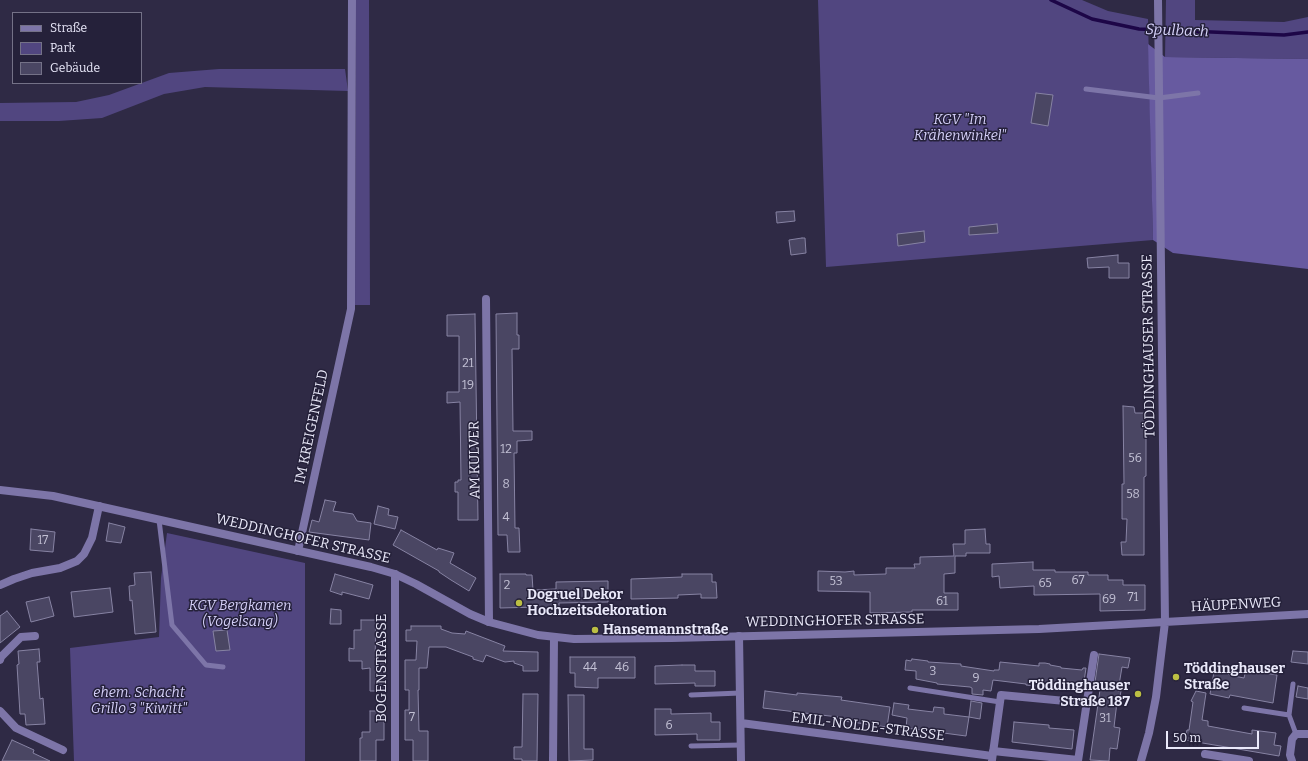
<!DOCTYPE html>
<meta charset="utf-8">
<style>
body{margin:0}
#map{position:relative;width:1308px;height:761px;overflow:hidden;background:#2f2a45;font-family:Bitter,serif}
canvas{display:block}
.legend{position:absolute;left:12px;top:12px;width:130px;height:72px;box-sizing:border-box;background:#25213a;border:1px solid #747187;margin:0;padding:5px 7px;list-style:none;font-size:12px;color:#eae9fa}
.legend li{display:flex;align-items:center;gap:8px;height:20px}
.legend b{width:20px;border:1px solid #747187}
.scale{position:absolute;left:1166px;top:731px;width:93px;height:18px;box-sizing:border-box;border:2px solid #eae9fa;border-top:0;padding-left:5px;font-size:12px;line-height:14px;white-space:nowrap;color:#eae9fa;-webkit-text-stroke:3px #25213a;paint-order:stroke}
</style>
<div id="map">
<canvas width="1308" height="761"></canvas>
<ul class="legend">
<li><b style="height:5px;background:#7d75a8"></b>Straße</li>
<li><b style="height:11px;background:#514680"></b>Park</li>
<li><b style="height:11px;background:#4a4663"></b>Gebäude</li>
</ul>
<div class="scale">50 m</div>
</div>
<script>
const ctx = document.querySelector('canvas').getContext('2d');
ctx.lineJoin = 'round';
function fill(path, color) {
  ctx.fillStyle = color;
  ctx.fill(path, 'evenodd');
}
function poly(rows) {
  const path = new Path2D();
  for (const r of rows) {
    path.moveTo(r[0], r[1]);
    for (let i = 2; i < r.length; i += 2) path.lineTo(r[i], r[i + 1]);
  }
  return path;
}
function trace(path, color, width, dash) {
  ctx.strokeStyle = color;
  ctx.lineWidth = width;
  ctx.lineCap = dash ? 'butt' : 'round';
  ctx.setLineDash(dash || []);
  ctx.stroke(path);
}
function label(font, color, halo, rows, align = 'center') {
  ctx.font = font + ' Bitter,serif';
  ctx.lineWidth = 3;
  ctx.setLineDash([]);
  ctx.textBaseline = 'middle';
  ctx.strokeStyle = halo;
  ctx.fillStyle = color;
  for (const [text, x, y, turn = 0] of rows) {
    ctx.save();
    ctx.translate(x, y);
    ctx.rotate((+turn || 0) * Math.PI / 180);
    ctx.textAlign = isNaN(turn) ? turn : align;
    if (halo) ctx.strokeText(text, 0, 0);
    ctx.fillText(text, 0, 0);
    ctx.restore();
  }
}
fill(poly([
 [356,0,369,0,370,305,355,305],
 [818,0,1082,0,1108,11,1148,19,1153,240,826,267],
 [1166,0,1195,0,1195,20,1284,22,1308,17,1308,59,1165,57],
 [219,69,345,69,348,91,205,87,164,94,102,118,59,121,0,121,0,103,76,102,109,95,169,73],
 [167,533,305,563,305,761,74,761,70,648,159,637,161,578]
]), '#514680');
fill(poly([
 [1148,44,1165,57,1308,59,1308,269,1173,253,1153,240]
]), '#675aa0');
trace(poly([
 [1051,0,1092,19,1139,29,1284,35,1308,32]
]), '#1d0647', 3.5);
const building = poly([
 [1036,93,1053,95,1048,126,1031,123,1036,93],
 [794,211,795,221,777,223,776,212,794,211],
 [997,224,998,233,969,235,969,227,997,224],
 [924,231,925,242,898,246,897,234,924,231],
 [802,238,805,238,806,253,791,255,789,240,802,238],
 [1118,255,1118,263,1129,263,1129,278,1109,278,1109,267,1088,268,1087,258,1118,255],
 [517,313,517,335,519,335,519,349,512,349,513,431,532,431,532,440,517,441,517,453,514,453,515,528,519,528,520,552,508,552,507,535,498,535,496,314,517,313],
 [475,314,478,520,458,520,458,492,455,492,455,482,458,482,458,480,461,480,460,402,447,403,447,392,459,392,459,336,447,336,447,315,475,314],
 [1123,406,1134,407,1135,413,1146,413,1146,476,1144,477,1144,555,1122,555,1121,542,1126,542,1127,519,1122,519,1122,484,1124,484,1123,406],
 [325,500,336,502,333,511,353,514,357,521,371,523,369,540,309,532,312,520,319,522,325,500],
 [378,506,389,509,388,515,398,517,395,529,374,524,378,506],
 [109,523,125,527,121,543,106,541,109,523],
 [31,529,55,532,53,552,30,550,31,529],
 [985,529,986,544,990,544,990,553,966,553,966,556,955,556,955,573,944,574,944,593,958,593,958,610,912,610,912,612,870,613,870,592,818,591,818,571,845,572,854,571,854,575,886,574,886,568,915,568,914,564,920,564,920,557,954,556,953,544,965,544,965,530,985,529],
 [401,530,437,550,438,548,454,553,450,563,476,578,469,591,451,580,439,572,439,571,393,545,401,530],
 [1033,562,1033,570,1055,570,1055,572,1088,572,1088,575,1108,575,1108,580,1123,580,1123,585,1145,585,1145,610,1100,611,1100,594,1034,595,1034,586,1000,588,999,576,992,577,992,564,1033,562],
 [151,572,156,632,135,634,132,600,130,601,129,586,135,585,134,573,151,572],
 [335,574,373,585,369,599,342,592,342,595,330,591,335,574],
 [500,574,526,574,526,575,532,575,533,590,556,589,556,582,608,581,608,602,559,603,559,614,538,614,538,607,500,608,500,574],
 [682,574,712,574,712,582,716,582,717,598,701,598,701,594,678,595,678,598,631,599,631,579,682,577,682,574],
 [110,588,113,612,74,617,71,592,110,588],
 [49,597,54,616,31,622,26,602,49,597],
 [331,609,341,610,341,624,330,624,331,609],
 [7,611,20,627,0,643,0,616,7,611],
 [361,620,376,620,375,660,385,660,385,691,370,691,370,668,362,669,362,661,349,661,349,648,354,649,354,630,361,630,361,620],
 [411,626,441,626,441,629,452,633,465,634,466,631,505,646,503,651,538,652,538,671,523,671,523,666,514,663,514,661,505,662,486,655,483,662,473,659,473,657,446,647,429,647,427,668,419,668,419,690,418,690,419,731,428,731,428,761,413,761,413,740,405,740,405,710,409,710,409,690,405,690,405,660,416,660,417,641,406,641,406,630,411,630,411,626],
 [227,630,230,650,216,651,213,631,227,630],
 [39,649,40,662,37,662,40,699,43,698,45,724,26,725,25,714,20,714,17,665,19,664,18,651,39,649],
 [1293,651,1308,652,1308,664,1291,662,1293,651],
 [1099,654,1130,658,1128,668,1122,667,1118,691,1121,691,1119,702,1117,702,1114,727,1120,728,1117,749,1110,748,1109,761,1090,760,1100,690,1094,689,1099,654],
 [570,657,635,657,635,678,598,678,598,688,575,687,575,673,570,673,570,657],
 [912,659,928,661,928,662,961,664,961,666,994,671,994,670,999,670,1000,662,1039,666,1039,663,1045,663,1050,664,1050,665,1061,667,1061,668,1082,670,1083,668,1086,668,1083,688,1081,687,1080,691,1059,687,1059,686,1037,684,1037,686,1026,685,1026,684,993,680,991,691,983,690,983,695,972,694,972,688,970,687,937,684,937,683,916,679,916,671,905,670,906,660,911,661,912,659],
 [682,665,695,665,695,671,715,671,715,686,695,686,695,683,655,684,655,666,682,665],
 [1246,670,1277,675,1273,703,1230,695,1229,698,1210,694,1214,672,1218,673,1222,671,1226,672,1229,675,1244,678,1246,670],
 [1298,686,1308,688,1308,699,1296,697,1298,686],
 [765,691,797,695,797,693,842,697,841,700,890,707,887,727,837,720,838,717,763,708,765,691],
 [1196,691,1206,693,1202,720,1208,721,1208,726,1252,734,1252,730,1276,733,1274,745,1281,746,1279,756,1185,740,1187,730,1189,730,1193,702,1191,701,1196,691],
 [523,694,538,694,537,761,522,761,522,759,514,759,514,747,522,747,523,694],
 [568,695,584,695,584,749,593,749,593,760,569,761,568,695],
 [971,701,982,703,980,719,969,717,971,701],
 [894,703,909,705,908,709,933,712,934,707,944,708,944,714,969,717,966,736,906,728,907,718,892,715,894,703],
 [655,709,671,709,671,714,711,713,711,722,720,722,720,740,697,740,697,734,655,735,655,709],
 [370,711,384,711,384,740,376,740,376,761,360,761,360,738,362,738,362,732,370,732,370,711],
 [1014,722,1049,725,1049,728,1074,730,1072,749,1012,742,1014,722],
 [12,740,34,750,33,753,50,761,2,761,12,740]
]);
fill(building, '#4a4663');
trace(building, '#8783a3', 1);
trace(poly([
 [1086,89,1159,98,1198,93],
 [159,520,172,625,206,665,223,667],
 [910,688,1000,702],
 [691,695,740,693],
 [1244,708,1289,715,1296,734],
 [1289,715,1293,684],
 [691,746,741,745]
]), '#7d75a8', 5);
trace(poly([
 [1158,0,1165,622],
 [486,299,489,622],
 [298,551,351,309,352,0],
 [0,585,14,579,32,573,60,568,77,561,84,554,92,538,99,506],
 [739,636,741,761],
 [0,660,1,657,21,637,35,636],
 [0,711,16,728,63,750],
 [741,723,992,756],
 [993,751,1078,760],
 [1205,754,1249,761],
 [992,760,1001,695,1087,703],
 [395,761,395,574],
 [553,761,554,637],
 [1078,761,1094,655],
 [1292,761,1290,755,1292,739,1296,734,1308,734]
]), '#7d75a8', 8);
trace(poly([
 [0,490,53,496,371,567,395,574,416,584,470,614,489,622,538,635,574,639,672,638,1039,629,1308,614],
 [1141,761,1149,733,1156,697,1165,622]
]), '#7d75a8', 8);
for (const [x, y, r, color] of [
 [519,603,4,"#bcbf43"],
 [595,630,4,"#bcbf43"],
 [1176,677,4,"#bcbf43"],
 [1138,694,4,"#bcbf43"]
]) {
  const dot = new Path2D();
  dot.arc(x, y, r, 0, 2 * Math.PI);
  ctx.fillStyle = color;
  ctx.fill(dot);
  trace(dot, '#25213a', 1.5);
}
label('12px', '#c2c0d4', null, [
 ["21",468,364],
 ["19",468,386],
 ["12",506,450],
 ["56",1135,459],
 ["8",506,485],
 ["58",1133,495],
 ["4",506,518],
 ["17",43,541],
 ["67",1078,581],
 ["53",836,582],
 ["65",1045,584],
 ["2",507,586],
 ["71",1133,598],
 ["69",1109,600],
 ["61",942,602],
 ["44",590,668],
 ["46",622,668],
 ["3",933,672],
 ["9",976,679],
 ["7",412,718],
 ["31",1105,719],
 ["6",669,726]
]);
label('italic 14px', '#d4cff8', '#25213a', [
 ["KGV \"Im",960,120],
 ["Krähenwinkel\"",960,136],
 ["KGV Bergkamen",240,606],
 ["(Vogelsang)",240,622],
 ["ehem. Schacht",139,693],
 ["Grillo 3 \"Kiwitt\"",139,709]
]);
label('14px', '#eae9fa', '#25213a', [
 ["TÖDDINGHAUSER STRASSE",1149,346,-91],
 ["IM KREIGENFELD",312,427,-78],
 ["AM KULVER",475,460,-91],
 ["WEDDINGHOFER STRASSE",303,539,13],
 ["HÄUPENWEG",1236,605,-3],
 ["WEDDINGHOFER STRASSE",835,621,-1],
 ["BOGENSTRASSE",382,668,-90],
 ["EMIL-NOLDE-STRASSE",868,727,7]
]);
label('bold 14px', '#eae9fa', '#25213a', [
 ["Dogruel Dekor",527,595],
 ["Hochzeitsdekoration",527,611],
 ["Hansemannstraße",603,630],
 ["Töddinghauser",1184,669],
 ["Straße",1184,685],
 ["Töddinghauser",1130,686,"right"],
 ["Straße 187",1130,702,"right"]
], 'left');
label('italic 15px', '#d7d3fb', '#25213a', [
 ["Spulbach",1177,31,2]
]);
</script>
